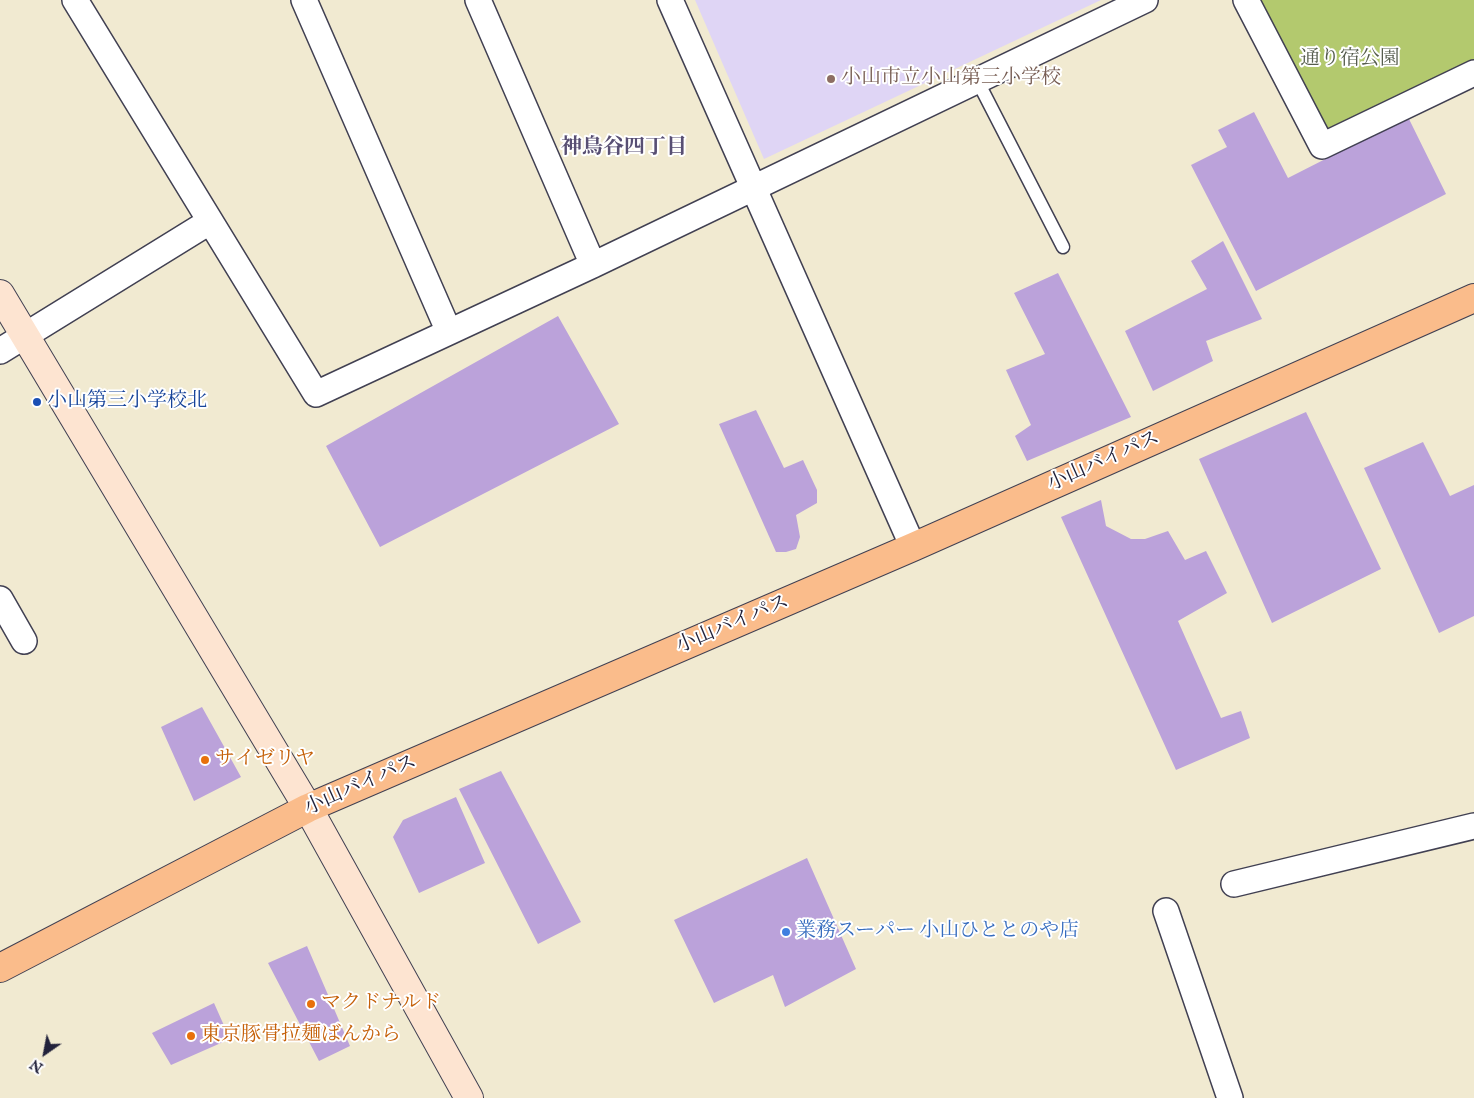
<!DOCTYPE html>
<meta charset="utf-8">
<style>
body{margin:0}
#map{position:relative;width:1474px;height:1098px;overflow:hidden;background:#f1ead1;font-family:"IM FELL English",serif}
canvas{display:block}
.north{position:absolute;left:20px;top:1028px;width:50px;height:50px;-webkit-text-stroke:4px #fff;paint-order:stroke;rotate:213deg;font-size:14px;font-weight:700;line-height:20px;text-align:center;color:#22223b}
.north::after{content:'';display:block;margin:auto;width:18px;height:22px;background:#22223b;clip-path:polygon(50% 0,100% 100%,50% 72%,0 100%)}
</style>
<div id="map">
<canvas width="1474" height="1098"></canvas>
<div class="north">N</div>
</div>
<script>
const ctx = document.querySelector('canvas').getContext('2d');
ctx.lineJoin = 'round';
function fill(path, color) {
  ctx.fillStyle = color;
  ctx.fill(path, 'evenodd');
}
function poly(rows) {
  const path = new Path2D();
  for (const r of rows) {
    path.moveTo(r[0], r[1]);
    for (let i = 2; i < r.length; i += 2) path.lineTo(r[i], r[i + 1]);
  }
  return path;
}
function trace(path, color, width, dash) {
  ctx.strokeStyle = color;
  ctx.lineWidth = width;
  ctx.lineCap = dash ? 'butt' : 'round';
  ctx.setLineDash(dash || []);
  ctx.stroke(path);
}
function label(font, color, halo, rows, align = 'center') {
  ctx.font = font + ' "IM FELL English","Noto Serif JP",serif';
  ctx.lineWidth = 4;
  ctx.setLineDash([]);
  ctx.textBaseline = 'middle';
  ctx.strokeStyle = halo;
  ctx.fillStyle = color;
  for (const [text, x, y, turn = 0] of rows) {
    ctx.save();
    ctx.translate(x, y);
    ctx.rotate((+turn || 0) * Math.PI / 180);
    ctx.textAlign = isNaN(turn) ? turn : align;
    if (halo) ctx.strokeText(text, 0, 0);
    ctx.fillText(text, 0, 0);
    ctx.restore();
  }
}
fill(poly([
 [695,0,1101,0,764,159]
]), '#dfd5f5');
fill(poly([
 [1252,0,1474,0,1474,64,1335,133,1318,130]
]), '#b3c96e');
fill(poly([
 [1254,112,1288,178,1408,117,1446,194,1256,291,1191,165,1227,147,1218,130],
 [1223,241,1262,319,1206,341,1213,361,1153,391,1125,331,1207,289,1191,261],
 [1058,273,1131,417,1027,461,1015,436,1031,425,1006,370,1045,354,1014,293],
 [558,316,619,424,380,547,326,446],
 [756,410,784,468,803,460,817,490,817,503,796,515,800,537,796,549,786,552,776,552,719,424],
 [1306,412,1381,569,1272,623,1199,459],
 [1423,442,1450,496,1474,485,1474,616,1439,633,1364,468],
 [1101,500,1106,526,1131,539,1145,539,1168,531,1185,560,1206,551,1227,593,1178,621,1221,718,1241,711,1250,738,1176,770,1061,517],
 [202,707,241,777,194,801,161,727],
 [501,771,581,922,538,944,459,789],
 [456,797,485,863,419,893,393,837,403,820],
 [807,858,856,969,785,1007,773,975,714,1003,674,920],
 [307,946,350,1046,319,1061,268,963],
 [214,1003,230,1039,171,1065,152,1033]
]), '#bba2da');
const lane = poly([
 [977,80,1063,247]
]);
const street = poly([
 [75,0,316,394,593,265,1145,0],
 [304,0,449,332],
 [478,0,593,265],
 [670,0,913,547],
 [1246,0,1322,146,1474,73],
 [0,351,209,222],
 [0,599,24,641],
 [1234,884,1474,826],
 [1166,911,1230,1098]
]);
const secondary = poly([
 [0,294,308,808,469,1098]
]);
const highway = poly([
 [0,968,308,808,913,547,1474,298]
]);
trace(lane, '#414052', 15);
trace(street, '#414052', 28);
trace(secondary, '#414052', 30);
trace(highway, '#414052', 30);
trace(lane, '#fff', 12);
trace(street, '#fff', 25);
trace(secondary, '#fde4d1', 28);
trace(highway, '#fabc8b', 28);
for (const [x, y, r, color] of [
 [831,79,5,"#8d6e63"],
 [37,402,5,"#1a4fb4"],
 [205,760,5,"#e8710a"],
 [786,932,5,"#3f7fe0"],
 [311,1004,5,"#e8710a"],
 [191,1036,5,"#e8710a"]
]) {
  const dot = new Path2D();
  dot.arc(x, y, r, 0, 2 * Math.PI);
  ctx.fillStyle = color;
  ctx.fill(dot);
  trace(dot, '#fff', 2);
}
label('20px', '#555c4d', '#fff', [
 ["通り宿公園",1350,60]
]);
label('20px', '#785e54', '#fff', [
 ["小山市立小山第三小学校",841,79]
], 'left');
label('20px', '#164399', '#fff', [
 ["小山第三小学校北",47,402]
], 'left');
label('20px', '#22223b', '#fff', [
 ["小山バイパス",1104,462,-24],
 ["小山バイパス",733,625,-23],
 ["小山バイパス",361,786,-24]
]);
label('20px', '#c56008', '#fff', [
 ["サイゼリヤ",215,760],
 ["マクドナルド",321,1004],
 ["東京豚骨拉麺ばんから",201,1036]
], 'left');
label('20px', '#366cbe', '#fff', [
 ["業務スーパー 小山ひととのや店",796,932]
], 'left');
label('bold 21px', '#584f73', '#fff', [
 ["神鳥谷四丁目",624,149]
]);
</script>
